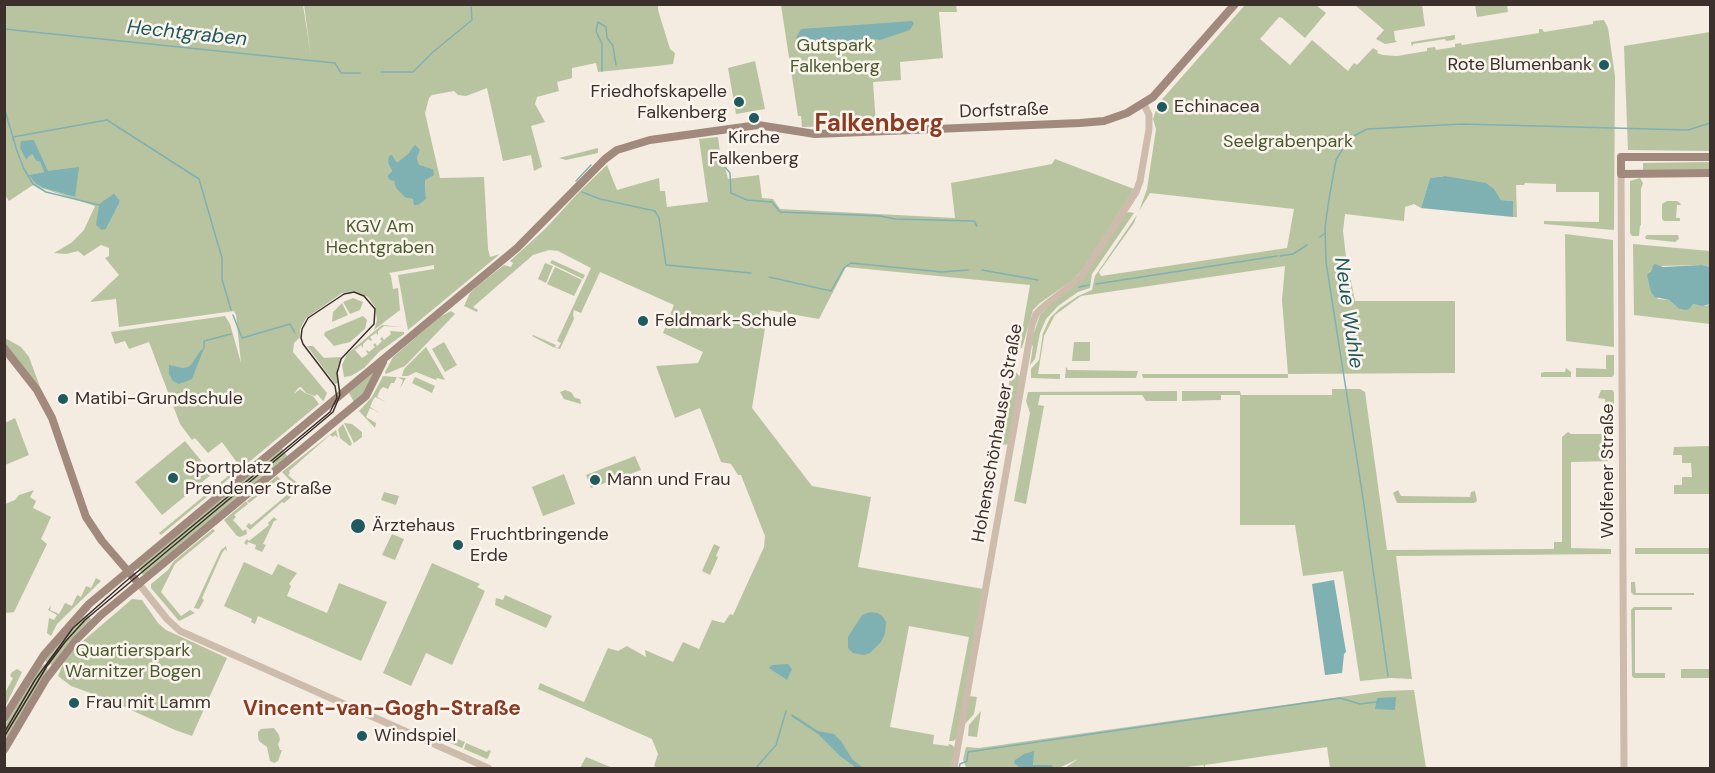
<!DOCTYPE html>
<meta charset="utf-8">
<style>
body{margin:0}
#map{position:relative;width:1715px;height:773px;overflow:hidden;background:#f4ebe1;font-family:"DM Sans",sans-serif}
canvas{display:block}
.frame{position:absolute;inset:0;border:6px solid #3b302b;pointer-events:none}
</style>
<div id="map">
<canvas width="1715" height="773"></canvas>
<div class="frame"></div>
</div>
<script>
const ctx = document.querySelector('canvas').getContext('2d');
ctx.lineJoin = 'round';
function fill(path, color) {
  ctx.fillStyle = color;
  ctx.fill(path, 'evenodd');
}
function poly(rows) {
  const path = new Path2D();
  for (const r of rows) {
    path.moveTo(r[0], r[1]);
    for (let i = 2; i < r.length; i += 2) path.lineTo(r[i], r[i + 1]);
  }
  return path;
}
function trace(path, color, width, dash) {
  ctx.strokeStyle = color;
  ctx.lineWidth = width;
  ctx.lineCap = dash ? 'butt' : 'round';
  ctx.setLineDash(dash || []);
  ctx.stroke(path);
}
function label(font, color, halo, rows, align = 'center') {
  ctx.font = font + ' "DM Sans",sans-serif';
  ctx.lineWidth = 5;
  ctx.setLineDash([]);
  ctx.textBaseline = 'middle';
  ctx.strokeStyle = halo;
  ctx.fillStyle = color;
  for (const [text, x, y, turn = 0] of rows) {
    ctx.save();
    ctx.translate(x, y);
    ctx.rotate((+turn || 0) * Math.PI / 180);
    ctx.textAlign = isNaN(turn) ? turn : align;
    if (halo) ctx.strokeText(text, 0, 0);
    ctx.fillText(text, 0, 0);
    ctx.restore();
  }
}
fill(poly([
 [956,4,957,12,939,12,943,58,900,62,901,80,873,82,876,125,802,127,801,116,798,116,781,5],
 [4,5,303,5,311,56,304,5,658,5,658,10,670,49,675,53,673,64,657,66,598,72,596,63,572,68,572,78,557,82,559,91,537,97,535,104,545,122,531,126,542,167,534,171,531,155,503,161,487,88,466,96,458,95,454,91,432,95,429,98,425,113,440,178,484,177,488,249,490,257,500,254,408,330,398,275,434,269,434,265,389,273,391,276,393,289,398,288,400,310,374,330,377,320,375,307,368,297,354,291,342,293,306,318,300,329,300,337,294,343,293,352,327,393,324,400,323,401,317,394,315,396,306,393,301,387,298,388,294,394,300,389,305,393,313,396,319,404,161,535,159,533,238,468,238,464,222,442,208,453,195,438,192,440,180,424,149,342,129,349,125,341,115,344,111,332,225,316,230,324,241,363,236,315,234,311,119,327,116,299,90,302,119,275,105,258,109,256,109,248,101,245,84,256,78,251,66,254,54,253,71,243,84,230,95,206,33,185,9,201,4,194],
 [34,140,48,172,75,197,43,188,35,183,30,175,44,172,40,162,36,161,32,154],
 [420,150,417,158,419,166,433,169,425,180,426,199,414,202,414,199,406,198,394,181,387,176,392,171,388,163,398,162],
 [114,193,120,201,119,204,106,229,102,205],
 [1245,5,1316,5,1326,13,1305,38,1282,18,1279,17,1260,39,1290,65,1312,40,1348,71,1354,63,1357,65,1373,48,1378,51,1377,53,1383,55,1397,56,1427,51,1427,48,1435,47,1436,50,1455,47,1455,44,1461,43,1462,45,1539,33,1539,29,1542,29,1544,32,1593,24,1593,21,1604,20,1608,28,1615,76,1614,230,1544,224,1544,221,1599,222,1599,192,1556,192,1556,184,1525,183,1524,185,1516,185,1517,217,1513,217,1513,201,1501,200,1495,190,1445,176,1430,178,1421,208,1414,204,1405,207,1404,221,1345,214,1343,231,1346,257,1355,301,1455,301,1455,373,1288,374,1288,378,1143,378,1142,374,1288,374,1282,300,1285,266,1081,296,1055,315,1044,336,1038,374,1060,374,1060,379,1031,378,1031,369,1039,360,1043,333,1050,318,1060,308,1078,296,1092,290,1095,276,1137,215,1134,223,1099,272,1101,276,1287,248,1294,209,1150,193,1139,211,1147,189,1156,129,1153,119,1158,104],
 [1355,5,1422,5,1425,26,1394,31,1395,40,1397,42,1385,44,1376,39,1384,30],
 [1475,5,1507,5,1508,12,1477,17],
 [1710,32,1710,151,1628,150,1624,46],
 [1455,35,1455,39,1453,40,1446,41,1445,39,1413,44,1412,47,1411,42],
 [755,61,765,109,736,114,728,68],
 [718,137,722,167,725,167,728,179,759,175,762,198,773,199,780,209,955,218,951,183,1052,164,1055,159,1134,189,1082,270,1074,279,1040,303,1033,310,1022,348,1019,349,1030,285,846,267,819,319,768,310,752,408,812,486,871,497,858,567,983,589,957,738,953,741,949,741,969,637,909,626,890,727,934,735,933,744,948,746,949,744,952,745,955,748,952,768,658,768,654,766,658,754,652,739,538,689,540,683,584,702,608,648,618,651,627,646,646,657,645,650,673,662,683,642,699,649,712,620,724,623,730,614,733,615,764,547,765,536,741,475,738,475,731,464,721,462,700,408,675,418,656,366,698,363,703,352,663,333,674,305,600,272,581,313,574,310,573,315,574,319,560,349,553,347,532,336,533,335,556,345,555,347,558,348,561,343,557,341,591,268,558,251,549,250,533,255,473,307,478,310,477,312,464,306,470,293,480,284,504,265,511,267,513,263,510,261,545,229,579,192,607,165,617,190,659,178,660,191,665,191,667,207,708,202,699,139],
 [598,148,598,153,566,160,559,158],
 [1710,162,1710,170,1643,170,1643,163],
 [1640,178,1643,183,1641,189,1641,225,1640,226,1639,236,1632,236,1630,233,1630,181],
 [1667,201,1677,201,1680,203,1681,205,1677,205,1676,218,1680,218,1680,221,1664,221,1662,219,1662,204],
 [1129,212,1134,213,1092,274,1090,288,1078,292,1058,306,1046,319,1040,333,1035,359,1030,365,1033,346,1030,345,1040,315,1098,256,1126,213],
 [1565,234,1613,240,1614,347,1566,341],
 [1647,235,1678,235,1679,239,1675,242,1646,239,1645,237],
 [1633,244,1710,251,1710,267,1702,265,1659,266,1649,272,1658,299,1669,300,1678,308,1693,304,1706,306,1710,304,1710,324,1634,315],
 [552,260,585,275,583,279,550,263],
 [545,263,553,266,546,283,538,279],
 [555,267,582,280,574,296,547,284],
 [353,298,363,302,360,310,350,314,343,302],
 [342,303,348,315,332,322,333,312],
 [451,311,455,314,405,366,386,374,385,372,393,357,440,317],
 [363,316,367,320,365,329,350,342,334,346,324,335,325,332],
 [382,325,403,327,384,326,378,331,378,335,376,333,370,337,372,340,371,341,368,339,363,344,363,348,361,345,355,350,362,358,368,354,366,351,367,350,369,352,375,347,373,345,375,343,377,346,382,341,380,339,382,337,384,340,391,334,390,331,404,332,404,334,379,352,364,368,351,376,344,377,342,365,347,354],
 [5,338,21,347,29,357,40,387,37,387,5,344],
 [444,342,457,365,445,372,432,349],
 [1074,342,1090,342,1090,361,1072,361],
 [307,346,313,346,324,358,341,357,337,368,338,383,335,384],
 [426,347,436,364,445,380,437,378,436,380,416,372,408,376,402,376,404,369],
 [1606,355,1614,355,1614,375,1612,377,1576,377,1576,368,1606,369],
 [1066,367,1068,370,1138,371,1136,378,1065,378],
 [1566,368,1571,372,1571,377,1541,377,1541,373,1544,372,1565,372],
 [1015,371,1020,377,1008,444,1003,445,999,442,1011,372],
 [374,372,364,393,354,402,349,393],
 [383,376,406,378,400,388,403,380,397,377,394,383,391,383,388,389,383,387,380,390,377,397,386,402,375,397,373,400,370,407,380,413,370,408,366,417,376,423,375,428,359,411,372,397],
 [415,377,435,386,432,393,412,383],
 [1332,389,1360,389,1365,392,1387,550,1554,549,1554,542,1562,542,1562,437,1568,432,1571,434,1611,434,1611,461,1571,462,1571,548,1611,549,1611,554,1396,556,1412,679,1391,678,1360,681,1343,571,1303,576,1295,525,1240,525,1240,395,1221,395,1221,400,1182,401,1182,391,1240,391,1241,395,1332,395],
 [565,390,571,392,575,398,580,399,581,404,564,399,560,392],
 [1601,390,1612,390,1614,392,1614,420,1606,422,1605,399,1598,398],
 [1177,391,1177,401,1146,401,1142,395,1040,395,1038,405,1044,406,1026,504,1014,501,1030,413,1026,401,1028,392],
 [15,418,29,455,5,465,5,423],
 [344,423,352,424,362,432,362,437,354,443],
 [343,424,352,444,350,446,340,438,338,429],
 [336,430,338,438,335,435,333,437,330,435,289,471,290,473,288,475,303,488,297,488,282,472],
 [185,441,212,474,162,515,135,482],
 [1710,446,1710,494,1674,494,1674,485,1682,485,1682,477,1692,477,1691,463,1682,463,1682,455,1673,455,1674,447],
 [281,447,288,457,144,576,138,568],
 [635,456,641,470,591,488,586,475],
 [564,474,575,504,543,516,532,487],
 [277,476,292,491,291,497,284,503,282,502,250,530,246,526,249,523,251,525,287,495,285,492,287,490,280,482,277,484,275,482,249,503,247,501],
 [34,490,30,497,36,501,33,508,51,517,41,539,47,544,14,612,6,613,4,612,5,504,15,500,19,495],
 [1398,490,1401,496,1470,497,1471,492,1475,491,1477,501,1474,503,1397,503,1393,493],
 [384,492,399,496,396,505,381,500],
 [246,501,248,504,234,515,236,517,233,520,243,531,246,529,247,534,240,537,237,536,224,520],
 [274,517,277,520,274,521,263,544,266,545,262,552,255,549,256,545,248,542,247,545,244,543,247,539,249,541,269,525,268,523],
 [213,529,215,531,175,564,161,592,181,616,190,610,195,613,179,621,151,588,151,584,168,570,174,561],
 [392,534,404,539,395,560,382,555],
 [714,544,720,547,716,556,718,557,710,575,702,571],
 [226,546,227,551,225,549,222,553,202,598,204,600,199,609,194,608,221,550],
 [1635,548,1710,548,1710,554,1635,554],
 [244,562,272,575,278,564,297,573,289,584,291,586,287,596,327,613,339,583,387,602,361,661,258,616,255,624,251,622,252,619,224,606],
 [432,563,480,584,477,587,485,591,452,665,426,653,411,686,383,673],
 [96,578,101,581,57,624,51,636,47,633,49,618,54,620,57,615,48,610,51,605,50,610,59,614,65,603,72,606,77,595,81,597,86,586,91,588],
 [1631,582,1635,582,1636,593,1694,593,1694,595,1634,595,1631,592],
 [505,595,552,616,546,628,495,605,496,598,503,600],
 [132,599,142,600,158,623,166,630,227,658,192,736,175,730,107,699,71,686,58,676,64,662,76,647],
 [1634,607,1672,607,1672,610,1635,610,1635,673,1665,673,1665,678,1634,678,1632,676,1631,610],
 [87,614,91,619,52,665,50,664,49,666,45,660,42,664,54,646,82,615,84,617],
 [45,664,48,671,5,746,5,726,11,710,39,668],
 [17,669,22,672,5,707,5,693,13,678,10,676,12,672],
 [1681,669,1710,669,1710,678,1681,678],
 [1414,690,1426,768,1330,768,1327,747,1205,765,1205,768,1203,765,1178,768,1065,768,1078,759,1059,768,1053,768,1051,765,1034,765,1032,763,1015,763,1020,768,966,768,963,759,966,747,979,748,1383,691],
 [969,696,977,697,974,714,964,725],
 [981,711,977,737,968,736,969,725],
 [274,728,279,735,280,740,278,744,280,750,282,750,278,761,274,763,270,761,267,747,259,741,258,736,258,732,261,729],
 [439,728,438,731,465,742,462,748,436,737],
 [466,743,487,752,488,750,491,751,488,758,487,759,464,749],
 [586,757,613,768,580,768]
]), '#b8c4a0');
fill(poly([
 [912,21,914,23,910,30,880,40,868,38,857,41,839,42,833,45,817,44,809,45,800,42,796,38,801,29],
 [34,140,48,171,79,167,75,197,43,188,35,183,29,175,44,172,40,162,36,161,32,154,26,159,20,148,21,141],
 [415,145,420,150,417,158,419,165,433,169,434,175,425,180,426,199,418,205,414,205,413,199,406,198,396,188,394,181,390,180,387,176,392,171,388,163,389,156,392,155,396,162,398,162,407,155],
 [1445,176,1486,183,1495,190,1501,200,1513,201,1513,217,1421,208,1430,178],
 [114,193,120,201,119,204,106,229,102,230,96,225,99,206],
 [1655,264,1663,267,1702,265,1710,267,1710,304,1703,306,1693,304,1689,309,1685,310,1678,308,1669,300,1655,297,1651,292,1647,275,1652,270,1653,265],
 [204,348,192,379,179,384,173,381,169,374,169,365,183,368,188,367,191,365,200,351],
 [1334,580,1346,652,1344,654,1342,673,1325,675,1312,584],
 [870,612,878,613,883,617,886,622,885,634,881,642,870,653,864,655,853,653,848,648,848,637,862,615],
 [788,664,792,669,787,680,769,668,772,665],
 [1396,697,1395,710,1375,709,1377,698],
 [792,714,818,731,834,734,841,741,852,759,863,768,854,768,854,766,840,756,818,734,791,716],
 [1034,751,1033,765,1052,765,1053,768,1020,768,1014,763,1015,760,1024,754]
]), '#7fb0b2');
trace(poly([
 [4,29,335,63,341,73,360,73],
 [602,71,602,44,596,31,598,22,606,27,607,38,613,46,616,65],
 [381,72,413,72,433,52,472,20,471,4],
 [4,107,17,151,24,169,33,184,46,192,99,205,109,198],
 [13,137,107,120,199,179,222,258,222,279,231,310],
 [725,167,730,173,731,193,747,200,772,202,780,212,880,216,895,219,974,221,977,226],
 [576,181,591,165],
 [582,192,600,199,655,211,659,218,666,265,751,273],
 [1320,237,1324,234],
 [1280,256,1293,254,1307,245],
 [982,270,1038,280],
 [769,277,831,291,844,268,851,263,942,272,968,270],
 [1096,284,1277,256],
 [1079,287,1089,285],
 [233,315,242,338,290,324,295,333],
 [204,348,204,341,231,334],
 [1388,676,1363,498,1326,262,1325,227,1329,199,1336,160,1345,145,1350,138,1367,129,1462,124,1688,130,1710,123],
 [756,768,776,745,786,711],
 [959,768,960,764,967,761,968,752,1340,698,1360,704,1376,702]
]), '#7fb0b2', 1.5);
trace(poly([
 [1621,174,1624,768],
 [139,584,167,619,180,631,488,768],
 [954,768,1032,325,1036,314,1043,307,1081,277,1136,192,1140,181,1149,129,1149,115,1144,104]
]), '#cdbbac', 7);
trace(poly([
 [1710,157,1621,157,1621,174,1710,173],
 [4,348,37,390,52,418,86,517,102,541,139,584],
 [4,718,44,655,89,604,517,248,605,159,617,150,650,140,758,125,815,134,1080,123,1104,121,1127,113,1153,97,1235,4],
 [4,750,46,679,77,639,101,615,366,396,383,362]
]), '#a18a7d', 8);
trace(poly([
 [4,733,35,680,73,628,125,582,330,412,337,398,335,386,303,344,301,338,302,329,308,318,344,294,354,292,364,296,375,309,374,324,341,359,337,373,340,395,333,412,85,620,65,642,47,666,4,737]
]), '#3b302b', 1.5);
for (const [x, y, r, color] of [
 [1604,65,6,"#1f5a5e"],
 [739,102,6,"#1f5a5e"],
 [1162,107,6,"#1f5a5e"],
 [754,118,6,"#1f5a5e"],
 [643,321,6,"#1f5a5e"],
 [63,399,6,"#1f5a5e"],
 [173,478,6,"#1f5a5e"],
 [595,480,6,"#1f5a5e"],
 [358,526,8,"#1f5a5e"],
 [458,545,6,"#1f5a5e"],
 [74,703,6,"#1f5a5e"],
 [362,736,6,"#1f5a5e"]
]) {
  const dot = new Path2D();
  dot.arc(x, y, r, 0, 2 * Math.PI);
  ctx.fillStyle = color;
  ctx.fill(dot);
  trace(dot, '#fbf5ee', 2);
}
label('18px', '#4a5a2e', '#fbf5ee', [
 ["Gutspark",835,46],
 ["Falkenberg",835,67],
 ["Seelgrabenpark",1288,142],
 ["KGV Am",380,227],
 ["Hechtgraben",380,248],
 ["Quartierspark",133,651],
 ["Warnitzer Bogen",133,672]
]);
label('18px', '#3b302b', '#fbf5ee', [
 ["Rote Blumenbank",1592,65,"right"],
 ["Friedhofskapelle",727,92,"right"],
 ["Falkenberg",727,113,"right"],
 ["Echinacea",1174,107],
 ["Kirche",754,138,"center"],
 ["Falkenberg",754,159,"center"],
 ["Feldmark-Schule",655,321],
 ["Matibi-Grundschule",75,399],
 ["Sportplatz",185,468],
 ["Prendener Straße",185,489],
 ["Mann und Frau",607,480],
 ["Ärztehaus",372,526],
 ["Fruchtbringende",470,535],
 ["Erde",470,556],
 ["Frau mit Lamm",86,703],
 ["Windspiel",374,736]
], 'left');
label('18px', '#3b302b', '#fbf5ee', [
 ["Dorfstraße",1004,111,-2],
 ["Hohenschönhauser Straße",998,433,-80],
 ["Wolfener Straße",1608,471,-90]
]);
label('italic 20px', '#1f5a5e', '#fbf5ee', [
 ["Hechtgraben",187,34,6],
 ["Neue Wuhle",1348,313,82]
]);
label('bold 21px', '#8c3b22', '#fbf5ee', [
 ["Vincent-van-Gogh-Straße",382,709]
]);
label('bold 24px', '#8c3b22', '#fbf5ee', [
 ["Falkenberg",879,125]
]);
</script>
